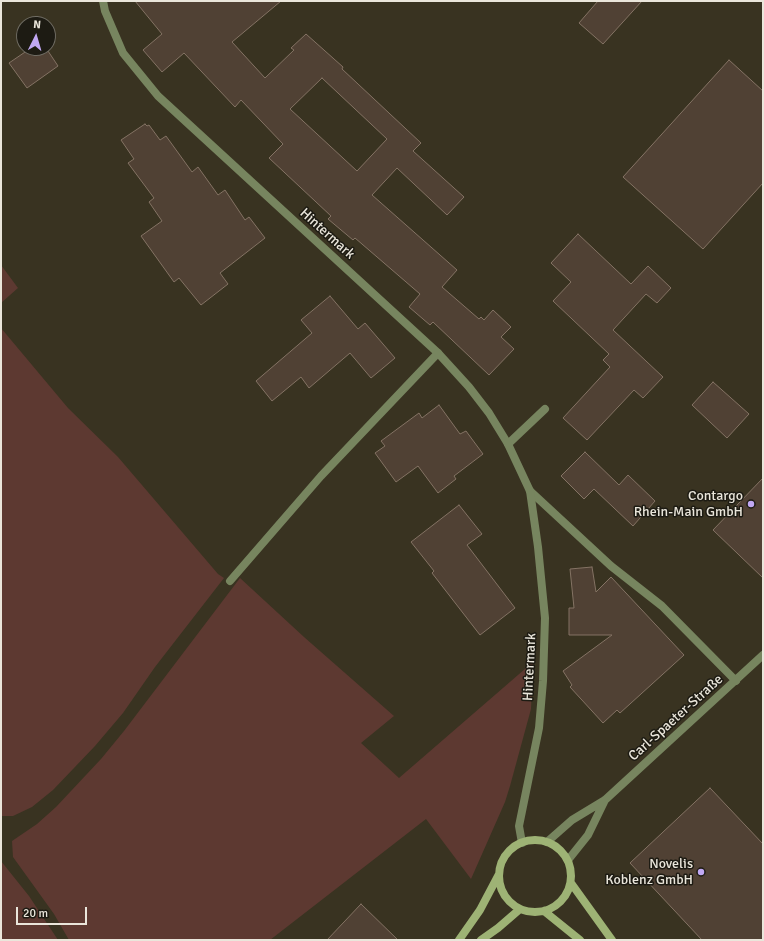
<!DOCTYPE html>
<meta charset="utf-8">
<style>
body{margin:0}
#map{position:relative;width:764px;height:941px;overflow:hidden;background:#393321;font-family:Signika,sans-serif}
canvas{display:block}
.frame{position:absolute;inset:0;border:2px solid #eae6db;pointer-events:none}
.north{position:absolute;left:16px;top:16px;width:40px;height:40px;box-sizing:border-box;background:#1d1b13;border:1px solid #6f6c63;border-radius:50%;rotate:5deg;font-size:11px;font-weight:700;line-height:16px;text-align:center;color:#eae6db}
.north::after{content:'';display:block;margin:auto;width:14px;height:18px;background:#c1a8f3;clip-path:polygon(50% 0,100% 100%,50% 72%,0 100%)}
.scale{position:absolute;left:16px;top:907px;width:71px;height:18px;box-sizing:border-box;border:2px solid #eae6db;border-top:0;padding-left:5px;font-size:12px;line-height:14px;white-space:nowrap;color:#eae6db;-webkit-text-stroke:3px #1d1b13;paint-order:stroke}
</style>
<div id="map">
<canvas width="764" height="941"></canvas>
<div class="frame"></div>
<div class="north">N</div>
<div class="scale">20 m</div>
</div>
<script>
const ctx = document.querySelector('canvas').getContext('2d');
ctx.lineJoin = 'round';
function fill(path, color) {
  ctx.fillStyle = color;
  ctx.fill(path, 'evenodd');
}
function poly(rows) {
  const path = new Path2D();
  for (const r of rows) {
    if (r.length === 3) {
      path.moveTo(r[0] + r[2], r[1]);
      path.arc(r[0], r[1], r[2], 0, 2 * Math.PI);
      continue;
    }
    path.moveTo(r[0], r[1]);
    for (let i = 2; i < r.length; i += 2) path.lineTo(r[i], r[i + 1]);
  }
  return path;
}
function trace(path, color, width, dash) {
  ctx.strokeStyle = color;
  ctx.lineWidth = width;
  ctx.lineCap = dash ? 'butt' : 'round';
  ctx.setLineDash(dash || []);
  ctx.stroke(path);
}
function label(font, color, halo, rows, align = 'center') {
  ctx.font = font + ' Signika,sans-serif';
  ctx.lineWidth = 3;
  ctx.setLineDash([]);
  ctx.textBaseline = 'middle';
  ctx.strokeStyle = halo;
  ctx.fillStyle = color;
  for (const [text, x, y, turn = 0] of rows) {
    ctx.save();
    ctx.translate(x, y);
    ctx.rotate((+turn || 0) * Math.PI / 180);
    ctx.textAlign = isNaN(turn) ? turn : align;
    if (halo) ctx.strokeText(text, 0, 0);
    ctx.fillText(text, 0, 0);
    ctx.restore();
  }
}
fill(poly([
 [1,265,18,288,1,303],
 [1,328,68,408,118,457,218,574,224,578,155,667,123,713,95,746,53,790,32,807,13,816,1,816],
 [240,578,304,637,394,716,361,743,399,778,533,662,531,709,510,786,505,802,471,879,426,819,270,940,69,940,54,914,13,857,12,841,37,824,56,807,101,759,124,731],
 [1,861,29,896,58,940,1,940]
]), '#5d3931');
const building = poly([
 [135,1,281,1,232,42,265,78,294,50,291,48,306,34,343,67,342,69,421,143,413,151,464,197,447,215,397,168,372,195,457,270,442,287,479,319,481,317,484,320,493,310,511,327,501,337,514,349,489,375,433,322,430,325,409,307,420,294,355,238,353,240,328,219,331,216,269,158,283,144,241,100,235,107,184,53,162,72,143,50,162,34,135,1],
 [322,78,387,139,357,171,290,109,322,78],
 [598,1,642,1,603,44,579,23,598,1],
 [31,48,46,48,58,66,27,88,9,63,31,48],
 [729,60,763,91,763,183,703,249,623,177,729,60],
 [145,124,147,126,149,125,160,140,166,136,192,172,198,167,218,195,225,190,245,220,249,217,265,238,220,273,228,284,201,305,179,278,174,282,141,236,162,221,149,202,154,198,128,163,134,159,121,140,145,124],
 [578,234,631,284,648,266,671,288,657,303,646,294,613,330,663,377,643,398,634,390,587,440,563,418,610,367,603,360,609,354,553,301,571,282,551,263,578,234],
 [330,296,358,329,365,323,395,358,371,378,350,353,309,388,301,377,272,401,256,381,312,333,301,320,330,296],
 [713,382,749,414,727,438,692,405,713,382],
 [439,405,460,434,466,431,483,454,454,476,456,479,438,493,418,466,396,482,375,453,385,446,381,441,419,413,422,418,439,405],
 [585,452,619,485,628,475,655,501,633,526,594,489,584,499,561,476,585,452],
 [763,478,763,578,713,530,763,478],
 [459,505,482,534,467,545,515,608,480,635,432,573,434,571,411,542,459,505],
 [592,567,596,592,611,577,684,655,620,713,617,710,603,723,570,687,572,685,563,671,612,635,569,635,569,608,574,608,570,569,592,567],
 [710,788,763,844,763,940,702,940,630,863,710,788],
 [361,904,398,940,327,940,361,904]
]);
fill(building, '#504134');
trace(building, '#847364', 1);
trace(poly([
 [508,444,545,409]
]), '#77855f', 8);
trace(poly([
 [530,491,611,566,662,606,736,681],
 [230,581,321,476,438,353],
 [547,842,572,820,605,800,763,655],
 [568,860,588,835,605,800]
]), '#77855f', 8);
trace(poly([
 [103,1,105,11,123,53,158,96,438,353,469,387,489,413,508,444,530,491,538,547,545,618,543,681,539,728,519,826,522,843]
]), '#77855f', 8);
trace(poly([
 [535,876,36],
 [571,883,612,940],
 [544,911,580,940],
 [459,940,480,910,499,874],
 [481,940,498,928,520,909]
]), '#9eb375', 8);
for (const [x, y, r, color] of [
 [751,504,4,"#c1a8f3"],
 [701,872,4,"#c1a8f3"]
]) {
  const dot = new Path2D();
  dot.arc(x, y, r, 0, 2 * Math.PI);
  ctx.fillStyle = color;
  ctx.fill(dot);
  trace(dot, '#1d1b13', 1.5);
}
label('14px', '#eae6db', '#1d1b13', [
 ["Hintermark",327,234,42],
 ["Hintermark",530,667,-87],
 ["Carl-Spaeter-Straße",676,718,-42]
]);
label('14px', '#eae6db', '#1d1b13', [
 ["Contargo",743,496],
 ["Rhein-Main GmbH",743,512],
 ["Novelis",693,864],
 ["Koblenz GmbH",693,880]
], 'right');
</script>
